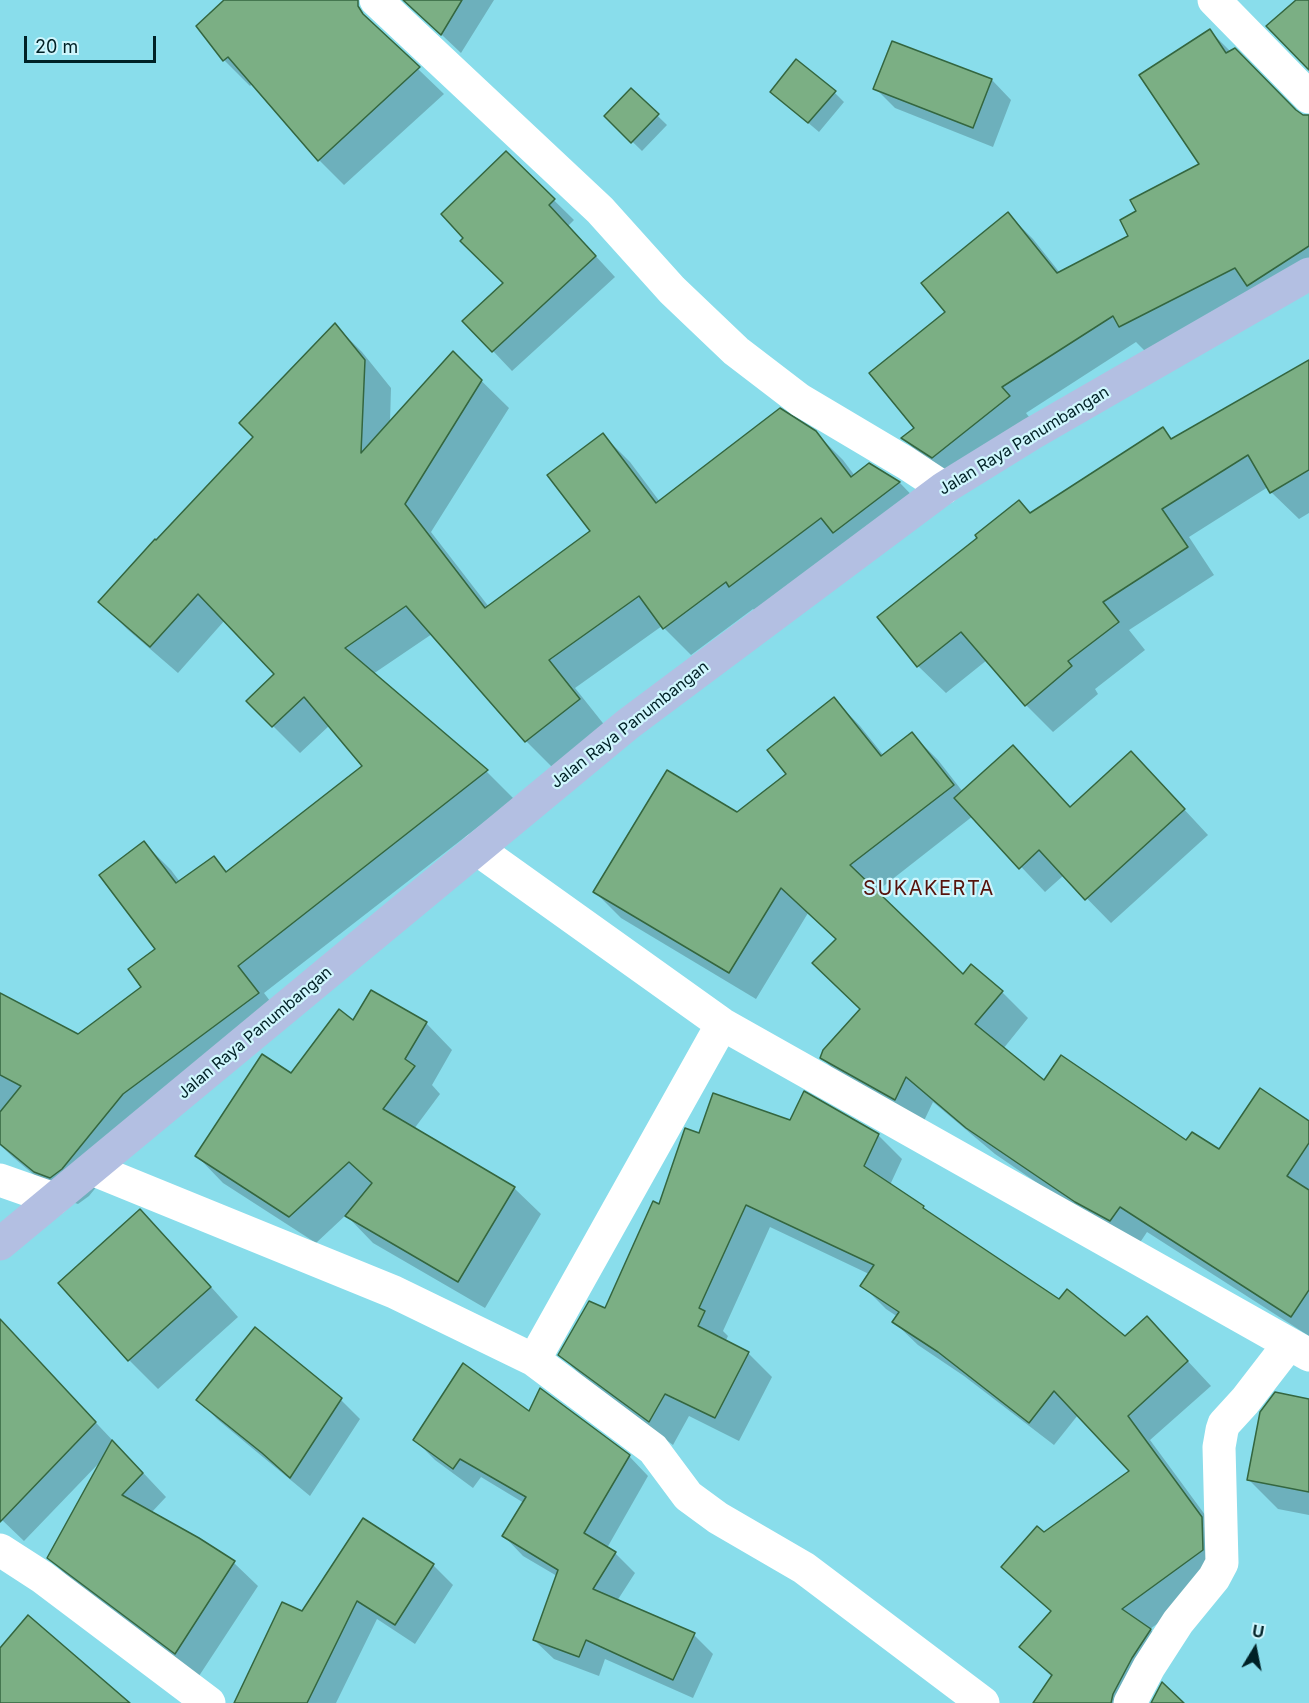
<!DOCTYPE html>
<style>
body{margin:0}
#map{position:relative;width:1309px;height:1703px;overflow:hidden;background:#89ddeb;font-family:Inter,sans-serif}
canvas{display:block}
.north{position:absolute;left:1225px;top:1619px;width:60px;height:60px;-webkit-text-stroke:4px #cff6fd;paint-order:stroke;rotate:10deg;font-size:16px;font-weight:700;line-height:24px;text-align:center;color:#002126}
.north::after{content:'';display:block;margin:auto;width:21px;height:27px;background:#002126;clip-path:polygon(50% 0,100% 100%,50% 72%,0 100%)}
.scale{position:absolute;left:24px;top:36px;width:132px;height:27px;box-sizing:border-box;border:3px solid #002126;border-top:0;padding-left:8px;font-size:18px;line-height:21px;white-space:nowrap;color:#002126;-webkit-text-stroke:4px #cff6fd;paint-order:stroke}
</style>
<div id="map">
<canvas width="1309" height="1703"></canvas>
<div class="north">U</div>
<div class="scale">20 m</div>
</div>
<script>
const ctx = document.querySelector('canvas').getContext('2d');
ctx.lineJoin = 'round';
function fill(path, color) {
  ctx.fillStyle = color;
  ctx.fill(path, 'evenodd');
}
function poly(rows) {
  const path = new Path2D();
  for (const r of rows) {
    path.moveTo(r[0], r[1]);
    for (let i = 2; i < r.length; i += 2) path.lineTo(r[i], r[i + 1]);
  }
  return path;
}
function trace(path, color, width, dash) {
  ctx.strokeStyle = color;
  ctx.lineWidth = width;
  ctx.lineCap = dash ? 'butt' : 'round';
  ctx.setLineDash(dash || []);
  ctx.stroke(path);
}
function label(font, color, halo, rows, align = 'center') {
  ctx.font = font + ' Inter,sans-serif';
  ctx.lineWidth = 4.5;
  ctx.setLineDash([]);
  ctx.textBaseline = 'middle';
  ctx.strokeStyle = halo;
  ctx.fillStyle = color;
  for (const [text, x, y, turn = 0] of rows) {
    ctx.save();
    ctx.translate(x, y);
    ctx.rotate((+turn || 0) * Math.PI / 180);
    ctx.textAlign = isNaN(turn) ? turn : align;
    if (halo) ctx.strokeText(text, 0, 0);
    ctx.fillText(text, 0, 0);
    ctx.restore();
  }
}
fill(poly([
 [226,0,319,0,368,21,444,94,344,185,319,160,253,83,250,86,224,60],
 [405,0,494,0,461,53],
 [1210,31,1231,52,1309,142,1309,287,1145,351,1136,342,1026,413,1033,422,958,482,928,463,903,438,916,428,947,312,1008,214,1033,239,1060,273,1130,237,1138,212,1201,165],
 [893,42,992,80,1011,100,993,147,895,108,875,88],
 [631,90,667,125,642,151,606,116],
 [772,92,834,92,844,102,819,132],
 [506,153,574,220,568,226,615,277,512,371,493,351,505,283],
 [335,325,362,352,391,388,390,423,453,353,509,408,431,532,489,607,592,532,603,435,630,462,660,502,815,432,843,460,855,476,869,465,900,483,926,510,758,613,753,609,691,655,662,626,575,688,606,727,553,768,526,741,432,634,373,674,487,772,514,799,264,993,285,1021,150,1121,89,1196,78,1204,63,1199,14,1158,0,1145,0,995,78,1036,143,987,157,949,144,843,171,870,180,882,214,858,228,873,364,766,330,725,300,753,248,701,276,674,225,620,178,673,127,629,100,602,255,437],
 [1309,361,1309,513,1299,519,1271,492,1268,487,1189,537,1214,575,1129,630,1145,650,1095,689,1098,694,1053,732,1026,705,987,660,946,693,918,666,1031,514,1162,429,1173,440],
 [834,699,860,726,884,756,912,734,938,760,963,792,1013,747,1071,808,1155,778,1208,835,1111,923,1064,875,1045,892,973,816,876,892,964,976,1002,992,1028,1018,1003,1049,1044,1082,1187,1142,1220,1151,1309,1123,1309,1336,1147,1232,1137,1247,1103,1228,995,1154,933,1102,922,1125,848,1084,821,1057,861,1009,837,940,808,913,756,999,621,918,595,892,737,814,788,774],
 [354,1022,426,1023,452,1050,432,1085,440,1094,414,1129,514,1188,541,1214,485,1308,373,1243,346,1215,316,1243,223,1183,197,1156],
 [791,1121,878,1135,902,1159,890,1185,923,1207,932,1216,1059,1301,1125,1338,1170,1342,1211,1386,1150,1440,1225,1542,1226,1574,1150,1629,1174,1653,1145,1703,1035,1703,1052,1677,1021,1647,1051,1612,1003,1567,1044,1534,1131,1471,1078,1415,1054,1445,964,1376,918,1345,894,1322,898,1317,886,1309,862,1285,869,1274,770,1227,723,1331,728,1336,725,1342,748,1353,772,1377,739,1441,689,1416,673,1445,584,1378,560,1355,606,1310,660,1206,700,1135],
 [140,1211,169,1240,238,1317,158,1389,129,1360,60,1284],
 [0,1321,166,1497,151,1513,198,1539,234,1563,258,1586,199,1676,72,1581,49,1558,101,1461,24,1541,0,1518],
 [198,1399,341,1400,360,1419,310,1496,217,1419],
 [1309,1400,1309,1515,1278,1509,1249,1480],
 [529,1414,629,1456,648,1476,607,1548,615,1553,635,1573,617,1601,694,1635,713,1654,693,1698,605,1659,599,1676,554,1659,534,1640,557,1576,523,1556,504,1536,524,1503,481,1477,473,1488,435,1460,415,1440],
 [433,1565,453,1585,415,1644,377,1619,336,1703,235,1703,303,1613]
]), '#0003');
const building = poly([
 [224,0,358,0,358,6,363,14,420,67,318,161,228,57,223,61,196,26,224,0],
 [403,0,462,0,441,35,403,0],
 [1296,0,1309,0,1309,70,1266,26,1296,0],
 [1210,29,1226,53,1235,48,1296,110,1303,115,1309,115,1309,246,1247,286,1235,268,1119,327,1113,316,1002,387,1010,396,932,458,901,438,914,428,869,373,945,312,921,283,1008,212,1057,273,1128,236,1120,220,1136,211,1130,200,1199,164,1139,75,1210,29],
 [892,41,992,79,973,128,873,89,892,41],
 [796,59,836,91,808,123,770,92,796,59],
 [631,88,659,114,631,143,604,116,631,88],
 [506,151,555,199,549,205,596,256,492,352,462,321,503,283,460,241,463,238,441,214,506,151],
 [335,323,365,360,361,453,453,351,482,380,405,504,485,608,590,531,547,475,603,433,656,503,780,408,816,431,851,477,869,463,900,482,833,533,821,518,729,587,726,582,663,629,639,596,549,660,580,699,525,742,406,606,345,648,488,770,238,966,259,993,123,1094,62,1169,50,1178,34,1172,0,1144,0,1112,21,1086,0,1075,0,993,78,1034,141,987,128,969,155,949,99,875,144,841,176,883,214,856,226,872,362,766,304,697,272,727,246,701,274,674,198,594,150,647,98,602,155,539,156,540,253,437,239,423,335,323],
 [1309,360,1309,470,1270,493,1248,455,1162,509,1188,547,1103,602,1119,622,1068,661,1072,666,1025,706,961,632,917,667,877,617,977,538,975,535,1019,500,1030,513,1163,427,1171,439,1309,360],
 [834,697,881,756,912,732,954,785,850,865,963,974,971,964,1003,991,975,1024,1044,1080,1061,1055,1186,1140,1192,1132,1219,1149,1260,1088,1309,1121,1309,1143,1287,1176,1309,1190,1309,1290,1291,1317,1120,1207,1110,1221,1075,1202,966,1128,906,1077,895,1100,820,1058,823,1050,860,1009,812,963,836,939,781,888,729,973,593,892,667,770,737,812,786,774,767,750,834,697],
 [1013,745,1070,807,1131,751,1185,809,1085,900,1039,850,1019,869,954,798,1013,745],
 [371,990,427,1022,405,1059,415,1066,383,1109,515,1187,458,1282,345,1216,372,1183,349,1162,289,1217,195,1156,262,1054,291,1073,339,1009,353,1020,371,990],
 [804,1091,879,1134,864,1166,924,1206,923,1208,1059,1299,1067,1289,1125,1336,1147,1316,1188,1361,1128,1416,1202,1517,1203,1550,1122,1609,1151,1629,1132,1658,1113,1694,1111,1703,1033,1703,1052,1675,1019,1647,1051,1611,1001,1567,1037,1526,1044,1532,1129,1471,1054,1391,1029,1423,938,1352,892,1322,899,1312,860,1286,874,1265,746,1205,699,1308,705,1311,698,1326,749,1352,715,1418,665,1394,649,1422,558,1355,589,1301,605,1308,653,1201,659,1204,685,1128,699,1133,713,1093,790,1120,804,1091],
 [140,1209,211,1287,128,1361,58,1283,140,1209],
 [0,1319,96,1422,0,1522,0,1319],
 [255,1327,342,1398,290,1478,262,1453,196,1400,255,1327],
 [463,1363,529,1411,540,1388,630,1455,584,1533,616,1552,593,1589,695,1633,673,1680,586,1640,579,1657,533,1640,558,1570,502,1536,526,1497,460,1459,453,1469,413,1440,463,1363],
 [1275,1392,1309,1399,1309,1492,1247,1480,1260,1412,1275,1392],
 [112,1440,143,1473,122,1495,199,1538,235,1561,175,1654,47,1558,112,1440],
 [363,1518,434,1564,395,1625,357,1601,307,1703,234,1703,282,1602,302,1611,363,1518],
 [28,1615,130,1703,0,1703,0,1648,28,1615],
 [1162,1682,1184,1703,1151,1703,1162,1682]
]);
fill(building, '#7baf84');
trace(building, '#34663f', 1.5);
trace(poly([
 [376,0,600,210,672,290,736,351,800,400,906,463,944,488],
 [1214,0,1309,97],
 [477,849,722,1024,1309,1355],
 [92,1169,394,1292,534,1360,653,1449,688,1496,718,1518,804,1568,983,1703],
 [0,1180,54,1199],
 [534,1360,722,1024],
 [0,1550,42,1577,209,1703],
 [1130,1703,1149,1667,1178,1622,1214,1578,1222,1563,1219,1447,1222,1430,1224,1424,1245,1401,1289,1344]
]), '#fff', 33);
trace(poly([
 [0,1244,628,724,944,488,1033,433,1309,274]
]), '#b3bfe2', 33);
label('16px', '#002126', '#cff6fd', [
 ["Jalan Raya Panumbangan",1024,441,-31],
 ["Jalan Raya Panumbangan",630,725,-38],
 ["Jalan Raya Panumbangan",255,1033,-40]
]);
ctx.letterSpacing = '1.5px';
label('20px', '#56130c', '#cff6fd', [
 ["SUKAKERTA",929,889]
]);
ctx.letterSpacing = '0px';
</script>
